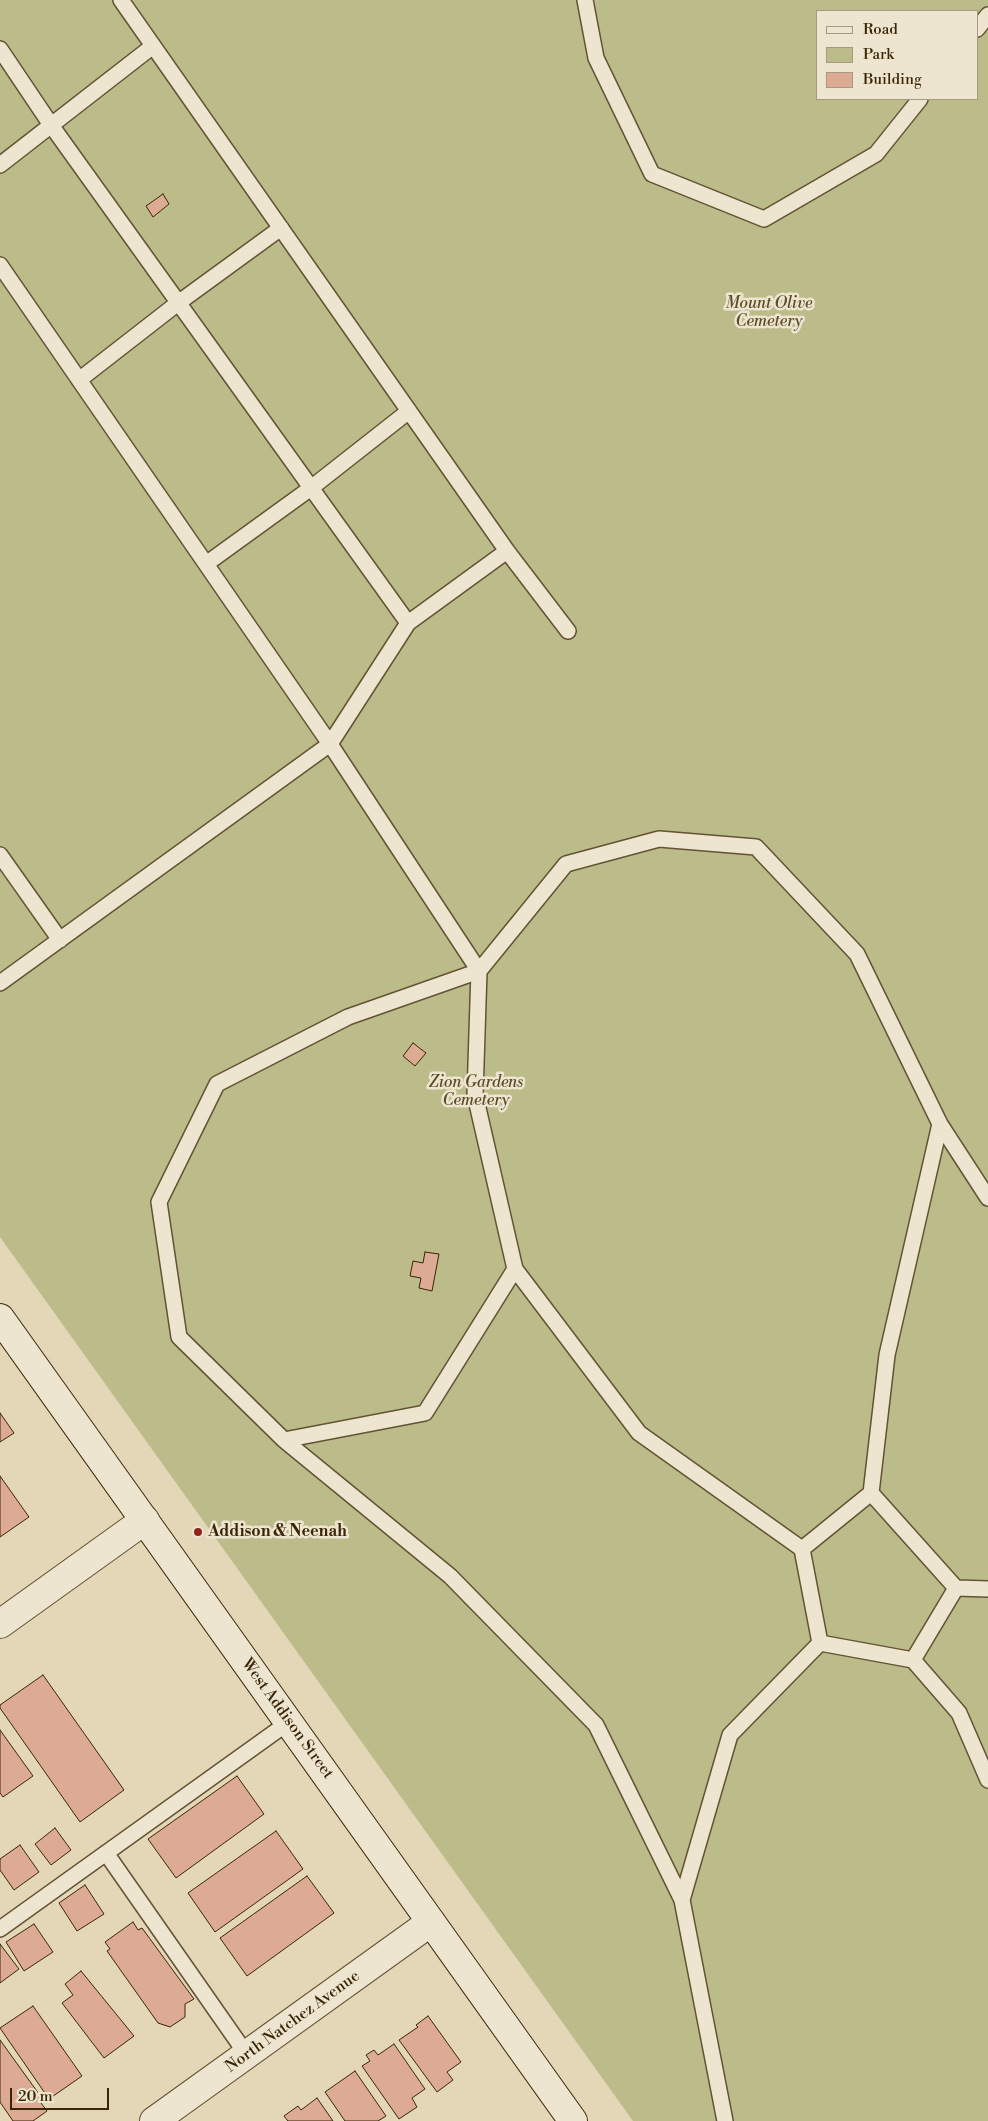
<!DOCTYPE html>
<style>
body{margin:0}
#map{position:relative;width:988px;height:2121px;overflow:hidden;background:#e3d7b7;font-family:"Libre Bodoni",serif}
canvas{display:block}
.legend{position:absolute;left:816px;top:10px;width:162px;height:90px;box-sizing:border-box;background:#ede5d0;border:1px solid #a59980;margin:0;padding:6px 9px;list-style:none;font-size:15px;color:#3a2607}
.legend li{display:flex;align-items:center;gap:10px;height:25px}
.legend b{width:25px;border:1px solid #a59980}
.scale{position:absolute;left:10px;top:2088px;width:99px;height:22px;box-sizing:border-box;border:2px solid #3a2607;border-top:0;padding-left:6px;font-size:15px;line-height:18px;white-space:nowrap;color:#3a2607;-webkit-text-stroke:4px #ede5d0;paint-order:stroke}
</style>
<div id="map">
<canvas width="988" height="2121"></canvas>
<ul class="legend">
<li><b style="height:6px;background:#ede5d0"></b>Road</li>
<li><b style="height:14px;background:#bbbc89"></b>Park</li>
<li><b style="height:14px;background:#ddab94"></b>Building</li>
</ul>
<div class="scale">20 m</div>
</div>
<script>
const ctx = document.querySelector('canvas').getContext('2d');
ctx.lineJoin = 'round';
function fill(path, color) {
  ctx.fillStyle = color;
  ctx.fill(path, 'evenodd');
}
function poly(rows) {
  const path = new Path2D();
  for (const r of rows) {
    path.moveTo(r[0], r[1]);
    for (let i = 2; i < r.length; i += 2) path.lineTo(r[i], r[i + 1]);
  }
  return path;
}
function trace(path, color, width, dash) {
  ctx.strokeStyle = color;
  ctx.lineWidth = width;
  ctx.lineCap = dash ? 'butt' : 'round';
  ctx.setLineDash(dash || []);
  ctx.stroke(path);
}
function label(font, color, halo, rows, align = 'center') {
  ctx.font = font + ' "Libre Bodoni",serif';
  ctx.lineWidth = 5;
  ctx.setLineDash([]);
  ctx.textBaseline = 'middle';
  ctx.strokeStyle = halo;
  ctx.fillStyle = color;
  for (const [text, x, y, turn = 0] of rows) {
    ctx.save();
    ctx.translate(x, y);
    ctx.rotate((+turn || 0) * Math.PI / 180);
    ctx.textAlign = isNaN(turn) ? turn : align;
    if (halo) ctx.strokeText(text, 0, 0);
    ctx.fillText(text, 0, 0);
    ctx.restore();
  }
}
fill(poly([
 [0,0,988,0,988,2121,633,2121,0,1237],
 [817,11,977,11,977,99,817,99]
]), '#bbbc89');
const building = poly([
 [163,194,169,204,153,217,146,206,163,194],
 [413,1043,426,1053,415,1066,403,1056,413,1043],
 [425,1252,439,1254,432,1291,419,1288,421,1278,410,1276,413,1261,423,1263,425,1252],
 [0,1413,14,1433,0,1442,0,1413],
 [0,1476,29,1517,0,1537,0,1476],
 [43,1675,124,1790,80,1822,0,1708,0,1705,43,1675],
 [0,1730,33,1776,3,1797,0,1793,0,1730],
 [237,1776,264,1814,176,1878,148,1839,237,1776],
 [55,1828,71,1850,51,1865,35,1844,55,1828],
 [276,1831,303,1869,215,1932,188,1893,276,1831],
 [20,1845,39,1872,14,1890,0,1870,0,1859,20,1845],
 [307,1876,334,1913,247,1976,220,1938,307,1876],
 [85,1885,104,1914,77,1931,59,1903,85,1885],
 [133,1922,138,1930,142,1928,194,1999,185,2004,185,2017,170,2027,158,2023,107,1951,110,1949,105,1942,133,1922],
 [34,1924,53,1952,24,1971,6,1942,34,1924],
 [0,1944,19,1969,0,1983,0,1944],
 [81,1971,134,2036,104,2058,62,2003,73,1995,65,1984,81,1971],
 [33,2006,82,2076,49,2099,0,2028,33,2006],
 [428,2016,461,2062,447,2072,453,2080,437,2092,399,2040,418,2027,416,2025,428,2016],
 [0,2040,44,2101,41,2103,47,2111,33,2121,13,2121,0,2102,0,2040],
 [394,2044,425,2089,412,2098,417,2107,399,2119,362,2066,370,2061,366,2055,374,2050,378,2055,394,2044],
 [355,2071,386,2116,378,2121,345,2121,325,2092,355,2071],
 [317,2098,333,2121,288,2121,284,2116,298,2106,301,2110,317,2098]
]);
fill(building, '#ddab94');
trace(building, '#3a2607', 1);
const lane = poly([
 [121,0,507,551,568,631],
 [585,0,596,58,652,174,764,219,876,154,920,99],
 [977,29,988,15],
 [0,49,51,125,408,623],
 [0,165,153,46],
 [0,265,330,744,479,971,475,1095,515,1269,639,1433,802,1549,871,1493],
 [79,380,178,303,281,228],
 [206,564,311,488,409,411],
 [0,855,60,940],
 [0,983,330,744,408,623,507,551],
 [940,1124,887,1355,871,1493,956,1588],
 [284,1440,425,1413,515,1269],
 [820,1643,913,1660,959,1713,988,1780],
 [913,1660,956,1588,988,1589],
 [106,1853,247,2055],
 [682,1900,730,1735,820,1643,802,1549],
 [0,1929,289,1722],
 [725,2121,682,1900,596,1725,450,1576,284,1440,179,1337,159,1202,217,1084,348,1017,479,971,566,864,659,839,756,847,857,954,940,1124,988,1198]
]);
const street = poly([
 [0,1624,145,1520],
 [154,2121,431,1922]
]);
const secondary = poly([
 [0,1318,573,2121]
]);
trace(lane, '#645233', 18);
trace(street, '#645233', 30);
trace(secondary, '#3a2607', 30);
trace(lane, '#ede5d0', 15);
trace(street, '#ede5d0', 28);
trace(secondary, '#ede5d0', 28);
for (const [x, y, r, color] of [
 [198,1532,5,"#8f2418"]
]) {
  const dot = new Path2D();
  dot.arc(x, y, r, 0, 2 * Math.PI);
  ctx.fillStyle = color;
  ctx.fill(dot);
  trace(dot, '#ede5d0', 2);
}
label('italic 16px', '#5a4c28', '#ede5d0', [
 ["Mount Olive",769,304],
 ["Cemetery",769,322],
 ["Zion Gardens",476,1083],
 ["Cemetery",476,1101]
]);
label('bold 16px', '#3a2607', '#ede5d0', [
 ["Addison & Neenah",208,1532]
], 'left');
label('16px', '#3a2607', '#ede5d0', [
 ["West Addison Street",287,1719,54],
 ["North Natchez Avenue",293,2022,-36]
]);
</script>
